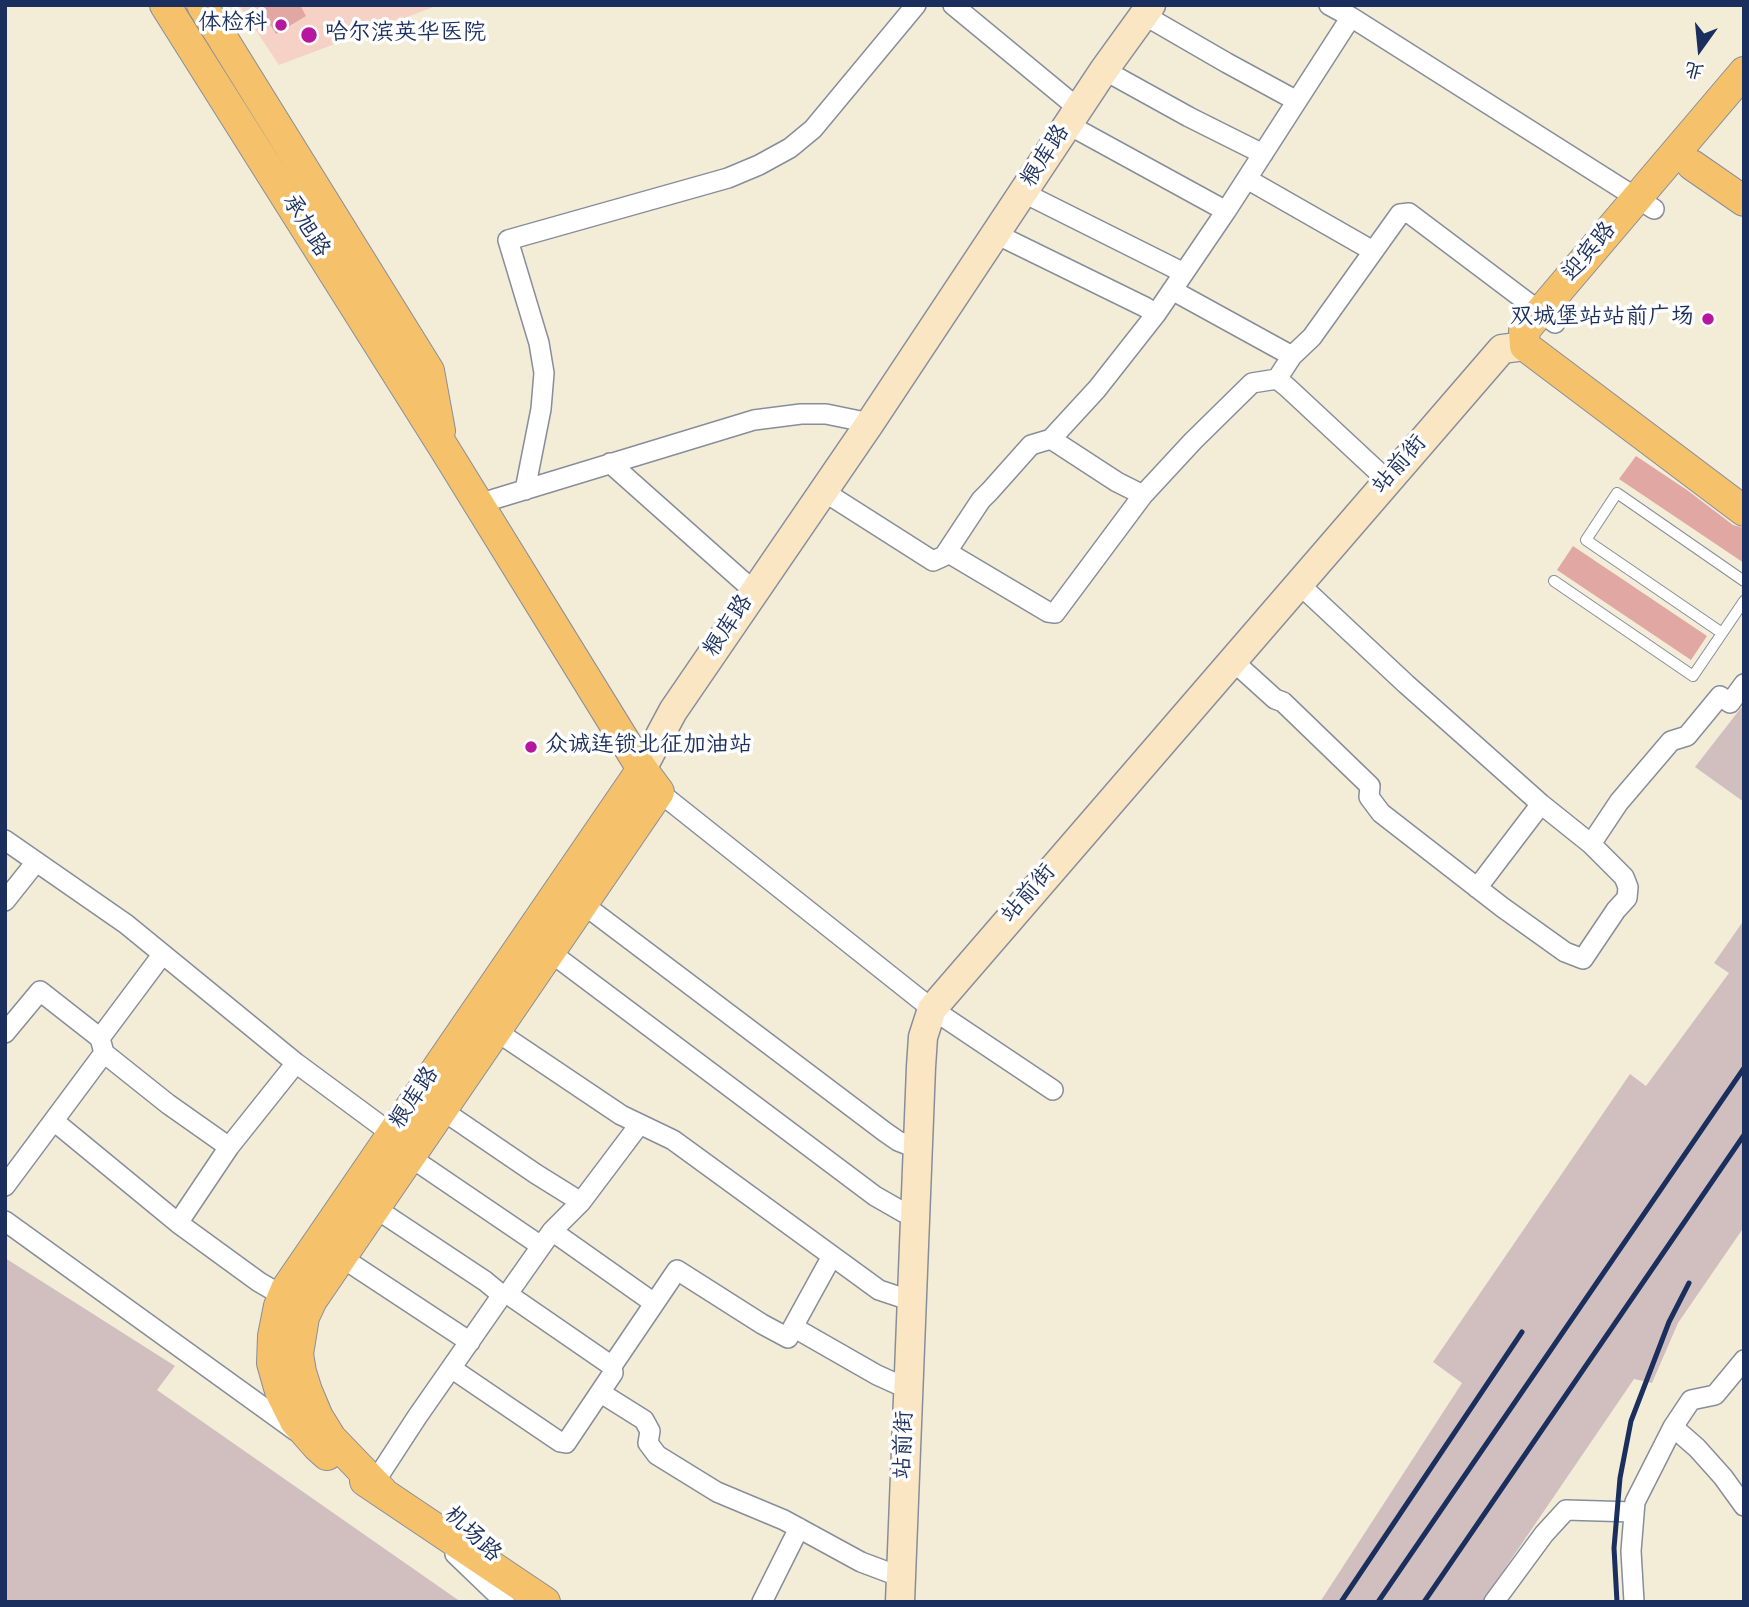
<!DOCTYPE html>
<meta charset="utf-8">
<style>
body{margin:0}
#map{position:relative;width:1749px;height:1607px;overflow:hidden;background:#f3edd8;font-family:Kalam,"LXGW WenKai TC",sans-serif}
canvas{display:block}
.frame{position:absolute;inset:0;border:7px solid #1b2f5e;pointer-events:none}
.north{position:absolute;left:1665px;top:14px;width:70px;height:70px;-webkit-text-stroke:5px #fff;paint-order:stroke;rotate:195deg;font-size:19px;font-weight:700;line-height:28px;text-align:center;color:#1b2f5e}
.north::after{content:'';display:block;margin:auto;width:24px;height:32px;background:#1b2f5e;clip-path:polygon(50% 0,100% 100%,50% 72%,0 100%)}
</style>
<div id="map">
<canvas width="1749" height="1607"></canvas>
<div class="frame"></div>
<div class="north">北</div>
</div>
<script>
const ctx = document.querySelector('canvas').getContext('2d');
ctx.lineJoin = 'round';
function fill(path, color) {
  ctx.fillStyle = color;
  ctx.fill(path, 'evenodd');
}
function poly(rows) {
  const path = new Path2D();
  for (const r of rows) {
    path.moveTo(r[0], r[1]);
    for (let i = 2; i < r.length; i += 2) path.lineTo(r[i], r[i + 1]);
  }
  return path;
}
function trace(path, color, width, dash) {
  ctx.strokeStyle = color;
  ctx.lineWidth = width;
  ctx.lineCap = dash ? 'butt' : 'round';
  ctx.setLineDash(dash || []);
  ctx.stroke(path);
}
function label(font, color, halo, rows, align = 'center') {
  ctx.font = font + ' Kalam,"LXGW WenKai TC",sans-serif';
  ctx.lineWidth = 7;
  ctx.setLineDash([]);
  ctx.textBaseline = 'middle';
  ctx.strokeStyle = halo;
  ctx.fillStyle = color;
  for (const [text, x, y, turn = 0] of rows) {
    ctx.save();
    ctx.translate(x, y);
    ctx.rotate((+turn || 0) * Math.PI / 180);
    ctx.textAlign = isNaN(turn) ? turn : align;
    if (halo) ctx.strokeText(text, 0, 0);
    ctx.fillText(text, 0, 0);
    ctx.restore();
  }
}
fill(poly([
 [239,5,439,5,279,65]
]), '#f6d1c5');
fill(poly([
 [1744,704,1744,802,1695,767],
 [1744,920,1744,1227,1678,1323,1652,1383,1634,1379,1482,1602,1320,1602,1462,1383,1433,1362,1630,1074,1646,1086,1729,973,1714,963],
 [5,1258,175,1366,157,1390,461,1602,5,1602]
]), '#d1bfbf');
fill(poly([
 [258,5,300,5,306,16,276,34],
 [1636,456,1687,490,1733,525,1744,528,1744,563,1619,479],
 [1573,546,1707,636,1691,660,1557,570]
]), '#e1a7a3');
const lane = poly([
 [1554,581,1693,676,1744,601],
 [1722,633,1586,540,1617,493,1744,581]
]);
const street = poly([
 [953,5,1079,109],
 [1329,5,1351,17,1654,209],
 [1144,15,1227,63,1297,101],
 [1104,70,1189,117,1263,154],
 [1069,125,1226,211],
 [1247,179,1373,251],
 [1024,193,1184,273],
 [996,234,1145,307,1156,314],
 [1172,290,1292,356],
 [610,463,755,592],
 [1388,481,1287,387,1277,379,1292,356,1312,337,1400,214,1409,213,1555,323],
 [525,490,541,409,544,373,539,343,508,240,728,178,759,165,790,148,813,129,916,5],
 [823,491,933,561,944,556,981,500,990,491,1031,445,1051,439,1097,389,1156,314,1226,211,1351,17],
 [1143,495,1193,441,1252,383,1277,379],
 [478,504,754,420,801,414,826,414,870,423],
 [947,552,1048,612,1055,613,1143,495,1117,482,1051,439],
 [1299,584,1406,684,1477,747,1541,804,1591,844,1619,802,1671,741,1687,736,1720,696,1730,703,1744,684],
 [1233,661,1275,699,1283,702,1370,786,1369,797,1381,813,1502,907,1565,952,1583,959,1616,910,1627,898,1628,887,1624,877,1591,844],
 [659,792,932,1009,1053,1090],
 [5,840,126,924,296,1063,392,1134],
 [1477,888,1541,804],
 [5,901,36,862],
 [583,904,885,1132,898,1141,918,1149],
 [550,952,875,1196,903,1212,915,1216],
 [496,1031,621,1115,673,1140,879,1290,912,1301],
 [5,1033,40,991,100,1038],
 [104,1053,168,1104,229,1147],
 [442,1110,536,1174,581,1202],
 [54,1121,178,1223,259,1282,283,1296],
 [410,1157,541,1246],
 [5,1186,104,1053,100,1038,162,955],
 [375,1208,485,1281,502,1295],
 [5,1221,296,1431],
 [178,1223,229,1147,296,1063],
 [552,1231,654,1303],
 [341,1257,470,1342],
 [793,1327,832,1256],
 [612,1366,677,1270,762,1324,788,1338,793,1327,877,1375,908,1389],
 [451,1368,560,1442,566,1443,613,1373,612,1366,506,1293],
 [601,1393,644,1420,650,1431,648,1443,657,1455,717,1492,784,1520,861,1562,901,1577],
 [1673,1427,1697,1448,1723,1477,1744,1506],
 [374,1483,417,1417,502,1295,509,1292,552,1231,581,1202,639,1125],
 [455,1554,505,1602],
 [762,1602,799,1528],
 [1494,1602,1544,1534,1566,1510,1634,1512],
 [1634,1602,1631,1551,1635,1502,1673,1427,1691,1400,1715,1395,1744,1360]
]);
const secondary = poly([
 [642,769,673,711,870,423,1104,70,1151,5],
 [900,1602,921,1067,923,1037,932,1009,1502,349,1525,346]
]);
const primary = poly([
 [165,5,444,448,642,769,659,792,312,1300,304,1317,298,1354,301,1372,307,1391,318,1417,331,1438,382,1491],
 [202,5,429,371,440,431],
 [1692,165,1744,201],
 [1525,346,1524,331,1744,72],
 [1525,346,1744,511],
 [327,1455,317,1446,295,1421,280,1391,272,1363,273,1336,279,1306,286,1289,642,769],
 [365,1481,545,1602]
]);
trace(lane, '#878e9b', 12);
trace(street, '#878e9b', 22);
trace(secondary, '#878e9b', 31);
trace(primary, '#878e9b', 32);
trace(lane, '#fff', 10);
trace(street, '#fff', 19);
trace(secondary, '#fbe6c4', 28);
trace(primary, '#f6c16b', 30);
trace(poly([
 [1341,1602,1522,1332],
 [1378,1602,1744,1068],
 [1424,1602,1744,1135],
 [1617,1602,1614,1548,1620,1478,1631,1421,1669,1322,1689,1283]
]), '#1b2f5e', 5);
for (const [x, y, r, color] of [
 [281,25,7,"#b5179e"],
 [309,35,9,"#b5179e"],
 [1708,319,7,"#b5179e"],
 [531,747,7,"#b5179e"]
]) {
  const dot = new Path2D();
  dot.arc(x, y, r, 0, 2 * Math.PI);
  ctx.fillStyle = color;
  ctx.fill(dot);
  trace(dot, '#fff', 2.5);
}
label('23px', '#1b2f5e', '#fff', [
 ["体检科",267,25],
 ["哈尔滨英华医院",325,35,"left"],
 ["双城堡站站前广场",1694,319],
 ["众诚连锁北征加油站",545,747,"left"]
], 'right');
label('23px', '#1b2f5e', '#fff', [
 ["粮库路",1047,157,-57],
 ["承旭路",304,227,58],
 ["迎宾路",1591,253,-50],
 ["站前街",1401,466,-49],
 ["粮库路",730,627,-56],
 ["站前街",1030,895,-49],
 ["粮库路",416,1099,-56],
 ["站前街",906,1445,-88],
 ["机场路",471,1536,43]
]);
</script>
